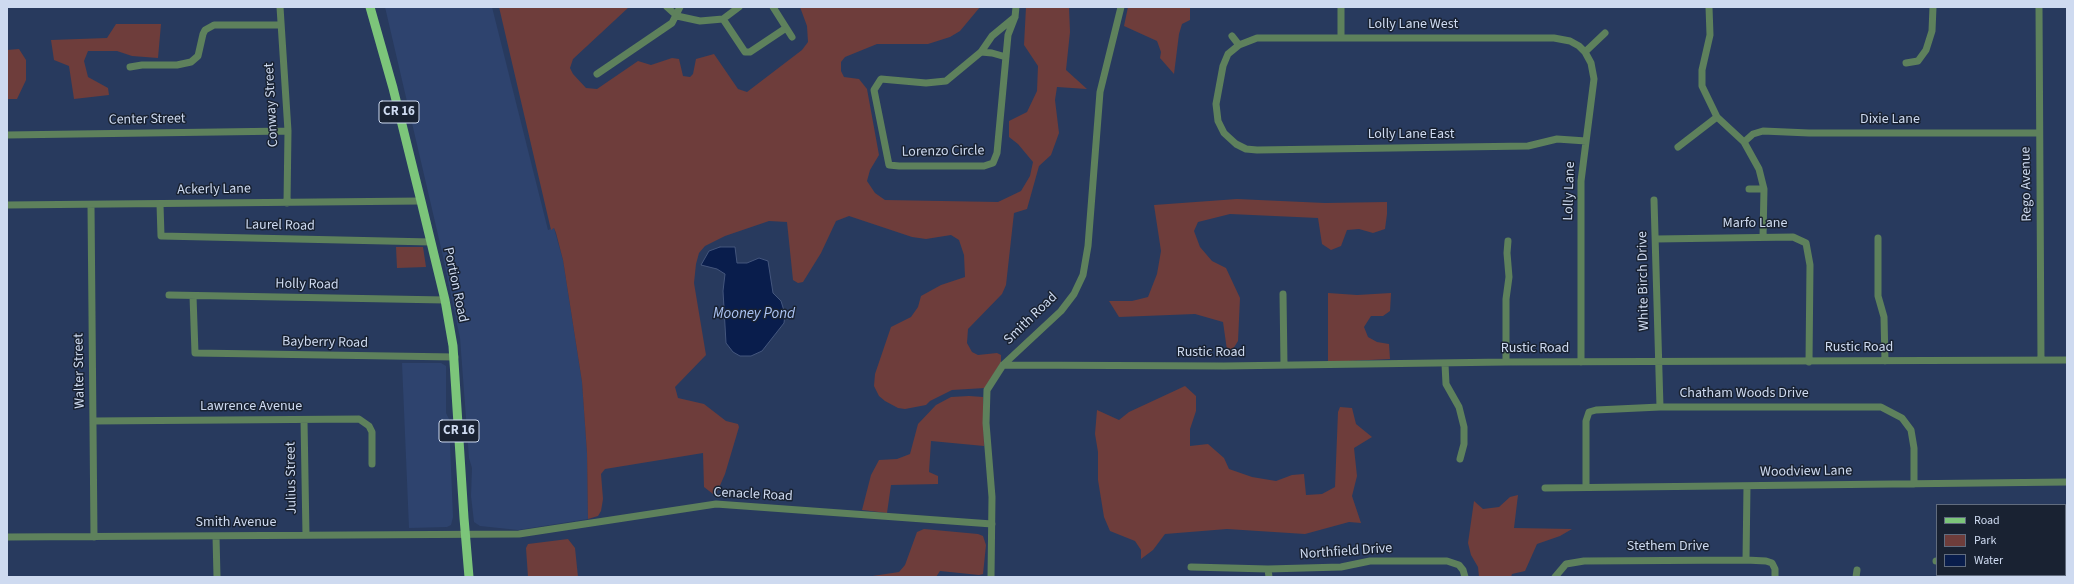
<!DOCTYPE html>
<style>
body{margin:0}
#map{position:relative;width:2074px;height:584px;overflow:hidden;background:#283a5e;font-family:"Source Sans 3",sans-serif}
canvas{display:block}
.frame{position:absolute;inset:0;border:8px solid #cedaf0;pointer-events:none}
.legend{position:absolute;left:1936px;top:504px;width:130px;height:72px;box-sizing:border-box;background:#192232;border:1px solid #616c7e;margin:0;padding:5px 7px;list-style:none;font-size:12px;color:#cedaf0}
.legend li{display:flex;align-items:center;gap:8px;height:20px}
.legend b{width:20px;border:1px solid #616c7e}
</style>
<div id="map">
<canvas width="2074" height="584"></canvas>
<div class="frame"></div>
<ul class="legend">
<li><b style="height:5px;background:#7cc57a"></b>Road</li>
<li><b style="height:11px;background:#6e3d3b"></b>Park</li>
<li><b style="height:11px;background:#091d4c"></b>Water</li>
</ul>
</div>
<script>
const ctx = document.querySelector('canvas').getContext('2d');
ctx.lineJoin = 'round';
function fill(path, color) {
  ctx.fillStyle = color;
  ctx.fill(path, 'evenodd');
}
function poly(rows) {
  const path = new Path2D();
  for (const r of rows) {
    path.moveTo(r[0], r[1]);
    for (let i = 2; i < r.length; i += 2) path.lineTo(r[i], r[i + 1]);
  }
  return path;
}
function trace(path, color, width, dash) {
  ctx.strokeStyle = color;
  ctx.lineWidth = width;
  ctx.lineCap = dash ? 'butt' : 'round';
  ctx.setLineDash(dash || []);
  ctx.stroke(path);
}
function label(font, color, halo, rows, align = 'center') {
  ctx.font = font + ' "Source Sans 3",sans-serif';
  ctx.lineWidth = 3;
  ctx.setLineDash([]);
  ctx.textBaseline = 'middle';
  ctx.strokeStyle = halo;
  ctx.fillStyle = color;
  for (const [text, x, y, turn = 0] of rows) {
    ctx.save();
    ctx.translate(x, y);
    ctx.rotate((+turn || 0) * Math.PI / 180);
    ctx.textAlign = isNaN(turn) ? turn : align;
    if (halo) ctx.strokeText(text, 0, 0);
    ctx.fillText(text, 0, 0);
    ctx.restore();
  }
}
fill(poly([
 [385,7,492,7,548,230,554,228,563,260,582,382,587,453,588,519,518,530,480,526,474,522,471,496,472,468,469,458,460,338,442,252],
 [402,363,441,363,446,366,446,413,449,419,453,517,451,525,447,527,409,528]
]), '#2e436e');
fill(poly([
 [499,7,629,7,573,59,570,68,573,74,586,88,597,89,638,61,651,65,672,58,679,59,683,76,690,77,693,74,696,59,714,54,738,89,747,92,802,50,808,42,807,26,800,7,980,7,960,31,950,37,928,44,877,44,845,57,841,62,841,71,844,77,859,79,867,89,879,155,870,170,867,181,875,193,885,200,998,202,1021,191,1030,176,1033,162,1018,144,1009,137,1009,121,1027,112,1037,91,1038,66,1024,45,1026,7,1069,7,1070,32,1066,70,1087,89,1057,87,1055,100,1059,133,1051,155,1039,166,1027,209,1014,213,1006,285,1002,294,968,329,967,343,972,352,978,355,997,353,1001,355,1001,362,985,388,952,390,930,401,926,405,905,409,898,408,885,401,879,396,874,386,875,374,891,327,911,317,918,307,921,296,941,285,965,277,964,255,959,240,951,235,926,239,912,237,849,216,836,221,821,253,803,282,798,283,793,280,787,222,769,221,725,236,705,246,699,253,696,264,694,283,706,355,675,387,678,398,704,404,726,421,738,424,739,427,725,474,718,490,713,494,704,487,703,453,605,469,601,474,603,499,601,511,598,516,588,519,587,453,582,382,563,260,556,233,554,228,551,230],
 [1128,7,1190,7,1190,20,1182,24,1179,34,1174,74,1160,58,1161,52,1157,41,1124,26],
 [116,24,161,24,158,58,132,56,117,51,88,51,84,61,88,77,108,88,109,95,74,99,69,66,54,60,51,40,107,38],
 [19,49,26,60,26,80,17,99,7,99,7,50],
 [1237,199,1325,203,1387,202,1387,214,1385,229,1373,233,1359,229,1347,230,1341,246,1331,250,1322,244,1318,218,1230,214,1198,222,1194,231,1200,247,1212,261,1226,268,1240,298,1238,341,1228,357,1223,322,1195,314,1119,317,1109,301,1132,301,1148,297,1157,274,1161,251,1154,205],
 [396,247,423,247,426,267,397,268],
 [1328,293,1357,295,1391,293,1390,311,1383,316,1371,316,1364,327,1368,337,1377,342,1389,344,1390,359,1328,362],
 [1185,386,1196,396,1196,411,1190,429,1190,446,1208,444,1224,458,1229,469,1252,477,1276,481,1292,475,1304,474,1306,495,1322,494,1335,487,1338,412,1340,407,1352,408,1356,424,1372,437,1354,448,1357,476,1352,496,1361,523,1349,522,1305,534,1227,529,1165,534,1153,550,1141,559,1141,550,1135,541,1110,531,1104,517,1098,480,1098,452,1095,434,1097,410,1119,420,1129,412],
 [969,396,983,397,984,446,931,441,929,472,938,476,938,484,891,485,887,513,862,510,871,475,879,460,897,459,910,454,918,424,936,405,951,397],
 [1518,495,1514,528,1572,529,1560,536,1537,544,1525,571,1512,574,1511,577,1479,577,1478,567,1471,555,1468,543,1474,501,1483,509,1499,507,1510,497],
 [924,529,978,534,983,536,986,545,983,574,979,575,940,571,936,577,866,577,899,572,905,565,917,532],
 [568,539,575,548,578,577,528,577,526,548,528,544]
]), '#6e3d3b');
const water = poly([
 [720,247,735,247,737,263,747,263,759,258,768,261,773,293,781,301,785,314,784,323,762,351,751,356,740,356,733,352,726,343,723,291,725,274,717,269,701,265,709,251,720,247]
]);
fill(water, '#091d4c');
trace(water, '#44567d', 1);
trace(poly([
 [280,7,288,131,287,203],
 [667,7,677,16,700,21,723,19,739,7],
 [773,7,792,37],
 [1341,7,1341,38],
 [1709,7,1710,35,1702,70,1702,86,1717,117,1744,142,1759,169,1764,189,1763,237],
 [2039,7,2041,360],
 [1015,17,992,36,981,52,946,81,926,83,881,79,874,90,889,165,899,166,984,166,993,163,997,153,1008,35,1015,17,1016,7],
 [723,19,745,52,750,52,786,28],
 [1232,36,1239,45],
 [981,52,992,53,1006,57],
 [1585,52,1605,33],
 [1906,63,1918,61,1926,50,1932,31,1933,7],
 [130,67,142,65,177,65,191,62,198,56,203,34,205,30,214,25,281,25],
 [597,74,672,23,680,7],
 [7,135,288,131],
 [1744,142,1753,134,1763,131,1809,133,2039,133],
 [1678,147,1717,117],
 [1749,189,1764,189],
 [1654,200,1660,407],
 [160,204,161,236,431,242],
 [7,205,421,201],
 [91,205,94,537],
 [1878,238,1878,296,1884,317,1885,361],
 [1656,239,1793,237,1806,243,1810,265,1809,362],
 [1283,294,1284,365],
 [169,295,445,300],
 [193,296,195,353,455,357],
 [1506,362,1506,299,1509,277,1507,253,1508,241],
 [1581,362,1581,181,1594,79,1591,63,1585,52,1579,46,1570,41,1554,38,1257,38,1239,45,1228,54,1223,66,1216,104,1218,121,1224,133,1236,144,1246,149,1257,150,1528,146,1557,139,1586,141],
 [1445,364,1446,384,1459,407,1464,427,1464,444,1460,459],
 [1003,365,1224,366,1506,362,2067,360],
 [304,420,306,535],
 [93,421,359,419,369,426,372,432,372,464],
 [1586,486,1586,421,1589,412,1596,410,1660,407,1881,407,1902,418,1911,430,1914,448,1914,484],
 [1545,488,2067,482],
 [216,536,217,577],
 [7,537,519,534,716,504,992,524],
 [1746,560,1747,486],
 [2065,560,2067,560],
 [1936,561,1937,561],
 [1191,567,1268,569,1341,567,1370,561,1447,561,1459,565,1463,570,1465,577],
 [1268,569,1269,577],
 [2014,575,2014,577],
 [991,577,992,497,986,423,987,390,1003,365,1061,311,1074,294,1083,275,1088,246,1100,92,1121,7],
 [1555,577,1566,564,1584,561,1746,560,1766,561,1772,563,1775,569,1775,577],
 [1856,577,1857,570]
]), '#5e815c', 7);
trace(poly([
 [370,7,393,88,421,201,445,300,453,346,464,518,469,577]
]), '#7cc57a', 9);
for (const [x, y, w] of [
 [399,112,40],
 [459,431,40]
]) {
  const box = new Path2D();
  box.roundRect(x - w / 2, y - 11, w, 22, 3);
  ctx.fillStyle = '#192232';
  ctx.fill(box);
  trace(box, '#cedaf0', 1);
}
label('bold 13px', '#cedaf0', null, [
 ["CR 16",399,112],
 ["CR 16",459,431]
]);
label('14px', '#cedaf0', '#192232', [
 ["Lolly Lane West",1413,25],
 ["Conway Street",272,105,-93],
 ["Center Street",147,120,-1],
 ["Dixie Lane",1890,120],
 ["Lolly Lane East",1411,135],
 ["Lorenzo Circle",943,152,-1],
 ["Rego Avenue",2027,184,-91],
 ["Ackerly Lane",214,190,-1],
 ["Lolly Lane",1570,191,-88],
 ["Marfo Lane",1755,224],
 ["Laurel Road",280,226,1],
 ["White Birch Drive",1644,281,-91],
 ["Holly Road",307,285,1],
 ["Portion Road",455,285,78],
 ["Smith Road",1031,319,-44],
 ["Bayberry Road",325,343,1],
 ["Rustic Road",1859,348],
 ["Rustic Road",1535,349],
 ["Rustic Road",1211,353],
 ["Walter Street",80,371,-91],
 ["Chatham Woods Drive",1744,394],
 ["Lawrence Avenue",251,407],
 ["Woodview Lane",1806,472,-1],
 ["Julius Street",292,478,-91],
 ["Cenacle Road",753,495,3],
 ["Smith Avenue",236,523],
 ["Stethem Drive",1668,547],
 ["Northfield Drive",1346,552,-4]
]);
label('italic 15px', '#abc3f3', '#192232', [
 ["Mooney Pond",754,315]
]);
</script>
